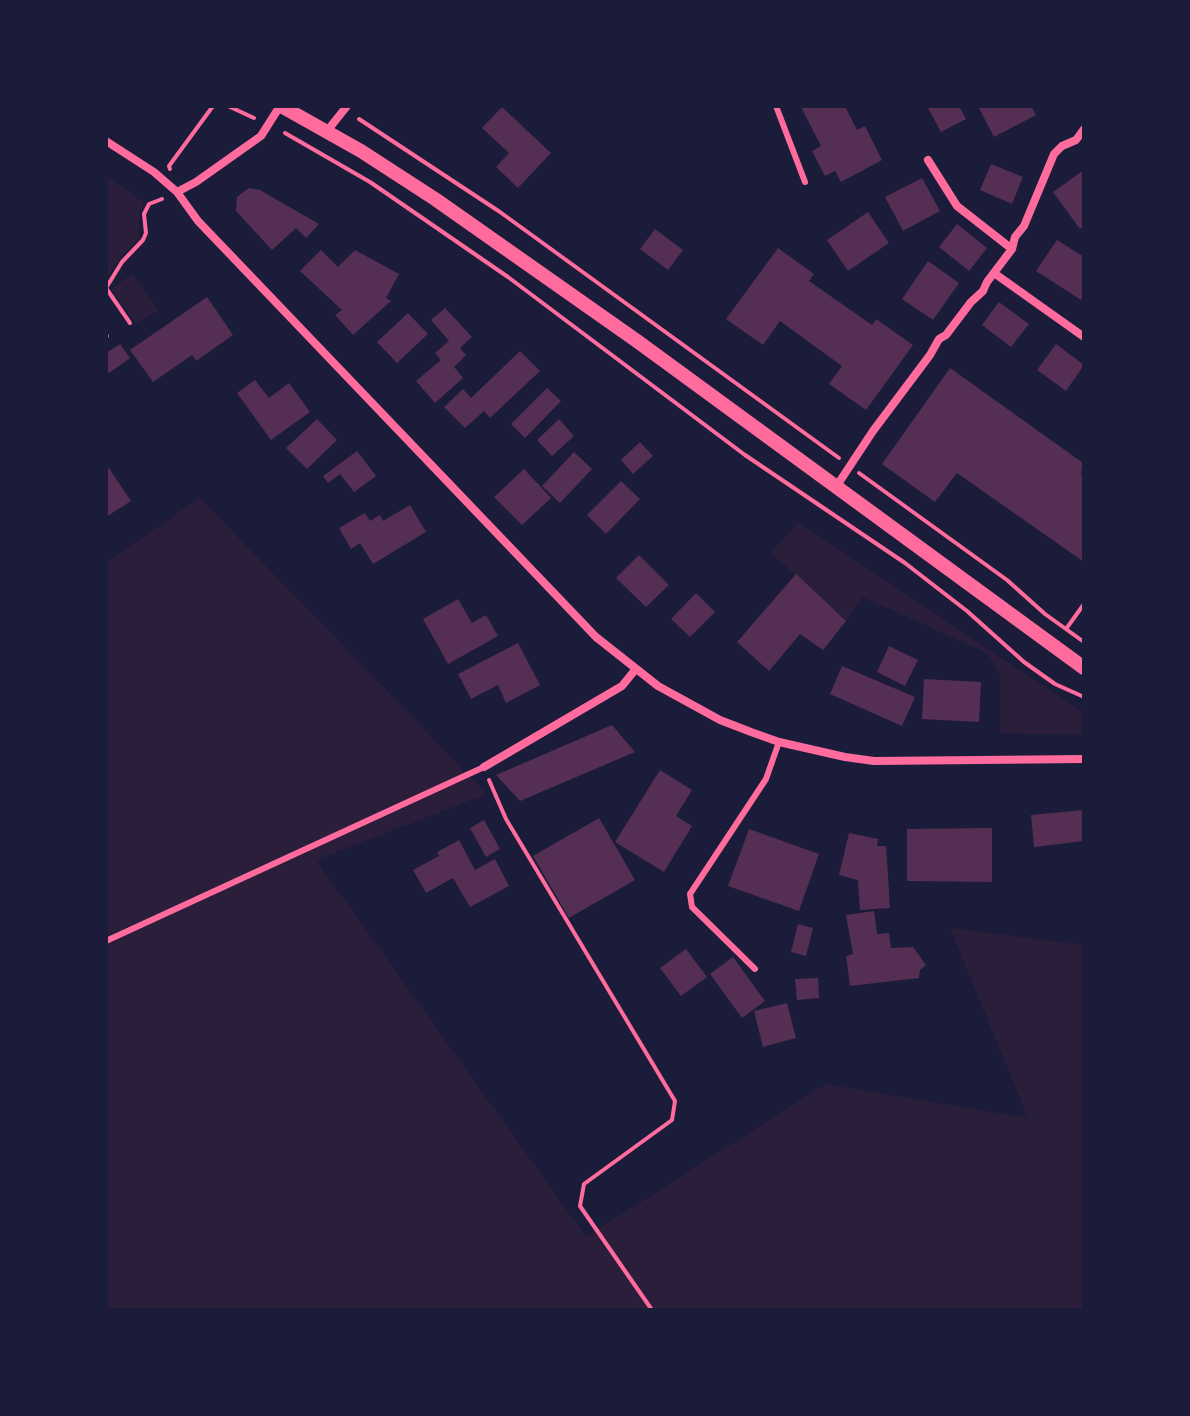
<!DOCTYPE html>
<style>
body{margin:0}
#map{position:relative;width:1190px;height:1416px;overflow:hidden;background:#1b1b3a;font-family:"Crimson Pro",serif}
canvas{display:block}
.frame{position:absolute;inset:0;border:108px solid #1b1b3a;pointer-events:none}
</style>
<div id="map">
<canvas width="1190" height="1416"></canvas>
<div class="frame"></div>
</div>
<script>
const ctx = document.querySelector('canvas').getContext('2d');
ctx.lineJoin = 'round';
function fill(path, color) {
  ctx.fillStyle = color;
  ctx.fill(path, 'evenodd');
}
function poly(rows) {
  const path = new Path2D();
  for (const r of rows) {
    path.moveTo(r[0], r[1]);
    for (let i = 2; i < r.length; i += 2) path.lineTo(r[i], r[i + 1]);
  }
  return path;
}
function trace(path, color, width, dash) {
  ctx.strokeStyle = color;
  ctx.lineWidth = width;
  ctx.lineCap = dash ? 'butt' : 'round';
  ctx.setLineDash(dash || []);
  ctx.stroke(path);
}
fill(poly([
 [106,175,144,203,139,213,139,238,119,259,106,280],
 [132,274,159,311,136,323,111,289],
 [200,498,487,794,316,860,586,1237,826,1084,1028,1118,950,928,1084,945,1084,1310,106,1310,106,562],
 [798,522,1084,713,1084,735,1000,733,1000,673,987,653,863,597,846,621,771,553]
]), '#2a1e3b');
fill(poly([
 [803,106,845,106,857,130,865,126,882,160,841,182,835,171,825,176,812,151,821,146,801,107],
 [927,106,959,106,966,119,941,132],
 [978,106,1031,106,1036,115,994,137],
 [502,107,551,153,518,188,496,167,509,153,482,128],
 [991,164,1023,177,1012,204,980,190],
 [1084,170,1084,226,1080,229,1053,192],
 [922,178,940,211,903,231,885,197],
 [249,188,260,190,319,224,306,238,296,228,272,250,236,211,237,197],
 [868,212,889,243,848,271,827,240],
 [957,224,987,248,969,271,939,247],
 [655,229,683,250,668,270,640,249],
 [1057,240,1084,257,1084,295,1081,300,1036,271],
 [778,248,814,274,809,281,872,325,876,319,913,345,866,410,829,384,842,366,780,321,763,345,726,319],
 [321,250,338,267,355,250,399,274,386,298,391,301,353,335,335,315,342,310,300,271],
 [928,261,959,283,933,320,902,299],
 [207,297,233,335,196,361,192,355,153,382,130,350],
 [999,302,1029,324,1011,347,982,325],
 [445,308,472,337,460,348,466,355,454,367,463,378,435,403,416,381,441,360,435,353,449,341,431,320],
 [408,313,428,334,397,363,377,342],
 [120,344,130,358,109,373,106,369,106,353],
 [1056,344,1084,365,1066,391,1037,370],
 [520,351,540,371,490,418,484,411,465,428,444,407,463,389,471,398],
 [950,368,1083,463,1081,474,1084,476,1084,562,957,473,935,502,882,464],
 [255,380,269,398,289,383,310,412,271,440,237,393],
 [547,388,561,401,525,438,511,424],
 [317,419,337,440,307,469,286,448],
 [559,419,574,436,552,456,537,440],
 [640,442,653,456,633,474,621,460],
 [357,451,376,476,354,492,340,474,328,483,323,476],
 [574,452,592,469,560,503,542,486],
 [106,464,131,501,106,517],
 [524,469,551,498,522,525,494,497],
 [621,481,640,499,606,534,587,515],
 [410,505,426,532,373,564,360,543,351,549,339,528,365,513,370,521,380,515,383,521],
 [639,555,669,585,646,607,616,578],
 [796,574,846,621,823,650,800,634,769,671,737,642],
 [696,593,715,612,690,637,671,619],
 [458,599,472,623,486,615,498,636,448,664,423,619],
 [518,643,540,685,506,703,498,685,471,699,458,674],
 [889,646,918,660,905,686,877,672],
 [842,666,915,697,902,726,830,694],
 [924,679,981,682,979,722,922,719],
 [612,725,635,752,520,801,496,775],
 [660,770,692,790,676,816,692,826,664,872,615,842],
 [1084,810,1084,841,1034,847,1031,815],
 [599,818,635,880,569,918,533,856],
 [484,820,500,849,486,857,470,828],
 [992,828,992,882,907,881,907,829],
 [749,829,819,854,799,911,728,886],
 [849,833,878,839,877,846,886,846,890,908,860,910,858,880,839,875],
 [459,840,475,870,495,859,509,886,470,907,453,878,426,893,413,870,439,856,437,852],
 [874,911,877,934,889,933,891,948,913,947,926,965,920,970,919,978,850,986,846,956,853,954,846,915],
 [798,924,813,928,806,956,791,952],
 [686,949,707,977,681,996,660,968],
 [733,957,765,1001,742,1018,710,974],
 [818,978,819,998,797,1000,795,979],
 [787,1003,796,1038,763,1047,754,1011]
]), '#542f53');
trace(poly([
 [228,106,254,118],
 [359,119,500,212,839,458],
 [285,133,370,182,508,277,745,455,905,563,967,611,1024,662,1055,684,1084,697],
 [170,169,169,166,213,106],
 [106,288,122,262,143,240,146,233,144,214,149,204,162,199],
 [106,288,130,323],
 [106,335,107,336],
 [859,473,1007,580,1045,614,1084,642],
 [1066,629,1084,604],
 [489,780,506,819,675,1101,672,1120,584,1184,580,1206,652,1310]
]), '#ff6b9d', 4);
trace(poly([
 [776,106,805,182],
 [106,941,484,767],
 [755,969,692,907,690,894,766,779,779,742]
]), '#ff6b9d', 6);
trace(poly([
 [327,131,347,106],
 [106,141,154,172,177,192,198,221,596,637,658,686,720,720,751,732,779,742,845,757,874,761,1084,759],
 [928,160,957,206,1012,249],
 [177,192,196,182,261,136,280,106],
 [994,273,1084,337],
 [836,487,873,431,930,355,939,339,946,335,971,302,983,291,987,282,1012,249,1015,237,1024,226,1054,154,1062,146,1076,140,1084,129],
 [484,767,622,686,635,670]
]), '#ff6b9d', 8);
trace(poly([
 [281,106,361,151,435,199,637,341,1084,668]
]), '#ff6b9d', 14);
</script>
